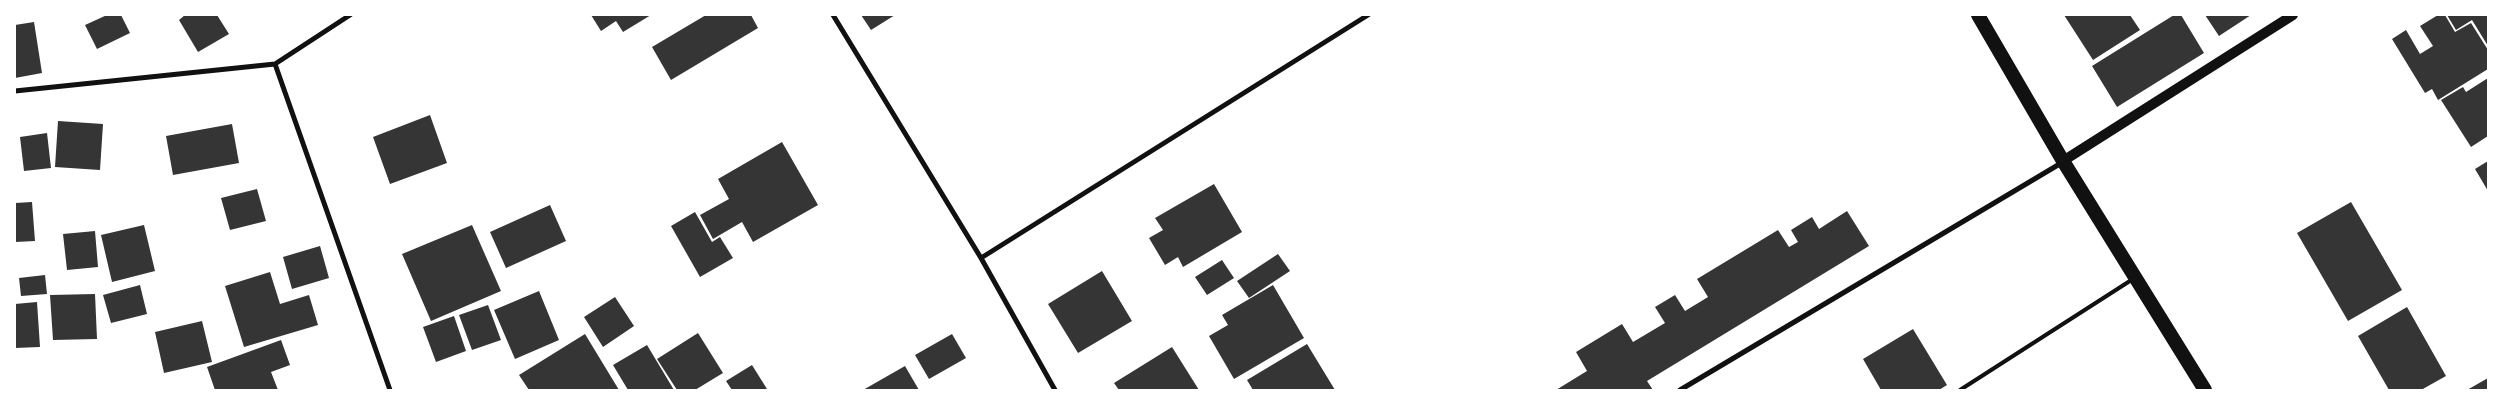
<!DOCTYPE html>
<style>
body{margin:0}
#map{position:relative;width:2503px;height:405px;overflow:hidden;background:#fff;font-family:Georgia,serif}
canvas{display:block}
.frame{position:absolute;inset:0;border:16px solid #fff;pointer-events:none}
</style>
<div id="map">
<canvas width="2503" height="405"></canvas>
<div class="frame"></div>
</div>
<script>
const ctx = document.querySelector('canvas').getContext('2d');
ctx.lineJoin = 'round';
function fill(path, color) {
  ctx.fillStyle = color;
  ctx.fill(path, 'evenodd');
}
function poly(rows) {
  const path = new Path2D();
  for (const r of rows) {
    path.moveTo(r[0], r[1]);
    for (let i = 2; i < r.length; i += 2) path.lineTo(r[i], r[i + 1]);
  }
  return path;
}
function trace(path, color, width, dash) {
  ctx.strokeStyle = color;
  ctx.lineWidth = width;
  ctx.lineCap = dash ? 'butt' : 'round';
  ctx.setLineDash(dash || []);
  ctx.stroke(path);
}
fill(poly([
 [107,15,121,15,130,33,97,49,85,25],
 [185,15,217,15,229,34,198,52,179,20],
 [591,15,651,15,623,32,616,21,601,31],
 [706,15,751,15,758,28,671,80,652,47],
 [861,15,895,15,871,30],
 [2064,15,2130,15,2140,30,2093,60],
 [2174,15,2181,15,2204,53,2117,107,2092,66],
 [2205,15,2251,15,2219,36],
 [2438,15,2445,15,2455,32,2471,23,2488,50,2488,69,2438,100,2432,89,2425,93,2392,39,2406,30,2420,54,2433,46,2420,26],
 [2447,15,2488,15,2488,46,2472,20,2456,30],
 [34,22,42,73,15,78,15,25],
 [2488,78,2488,136,2471,147,2441,100,2463,87,2466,92],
 [430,115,447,163,390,184,373,137],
 [58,121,103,124,100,170,55,167],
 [232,124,239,163,173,175,166,136],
 [47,133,51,168,24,171,20,137],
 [782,142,818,205,753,242,742,222,713,239,700,215,729,199,718,179],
 [2488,161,2488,191,2475,169],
 [1214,184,1242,232,1183,267,1178,257,1165,265,1149,238,1163,230,1155,218],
 [257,189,266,221,230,230,221,198],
 [32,202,35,241,15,242,15,203],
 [2351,202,2402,290,2348,321,2297,233],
 [550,205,566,241,506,268,490,232],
 [1847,211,1869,246,1647,381,1653,390,1556,390,1587,371,1576,352,1622,324,1633,342,1665,323,1655,307,1675,295,1685,311,1708,297,1697,279,1778,230,1789,247,1798,242,1791,230,1812,217,1819,229],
 [695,212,712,242,720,237,733,258,700,277,671,226],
 [144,225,155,271,112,282,101,235],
 [472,225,501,291,431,321,402,254],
 [95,231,98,267,67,270,63,234],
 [320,246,329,278,292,289,283,257],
 [1278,254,1290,271,1249,298,1237,281],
 [1222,260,1234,278,1207,295,1195,277],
 [1102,271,1132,321,1078,353,1048,304],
 [270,272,280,304,309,295,318,325,244,347,225,286],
 [45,275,47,294,21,296,19,278],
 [140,285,147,314,111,323,103,295],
 [1273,285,1304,338,1234,379,1209,336,1228,325,1222,315],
 [539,291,559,340,515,359,494,310],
 [95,294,97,339,53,340,50,295],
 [615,297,634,326,603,347,584,317],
 [37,302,40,347,15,348,15,304],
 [488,305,501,340,472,350,459,315],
 [2407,307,2446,376,2421,390,2389,390,2358,336],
 [454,316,466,351,436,362,423,327],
 [202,321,212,362,164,373,155,332],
 [1913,329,1947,385,1939,390,1881,390,1863,359],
 [698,333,723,373,695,390,677,390,657,359],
 [585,334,619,390,529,390,519,375],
 [952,334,966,358,929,379,915,355],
 [281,340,290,365,271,372,278,390,215,390,207,367],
 [1307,344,1335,390,1253,390,1247,380],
 [647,345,674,390,628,390,613,365],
 [1172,347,1199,390,1119,390,1114,383],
 [752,365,767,389,732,390,726,381],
 [905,366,919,390,863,390],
 [2488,378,2488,390,2467,390]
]), '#353535');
trace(poly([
 [1960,390,2133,279]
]), '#111', 4);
trace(poly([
 [833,15,981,258,1055,390],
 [275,64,390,390],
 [15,91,275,64,350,15],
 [981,258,1368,15],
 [1680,390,2063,162]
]), '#111', 5);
trace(poly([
 [2063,161,2293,15]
]), '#111', 10);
trace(poly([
 [1978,15,2063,161,2205,390]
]), '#111', 14);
</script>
